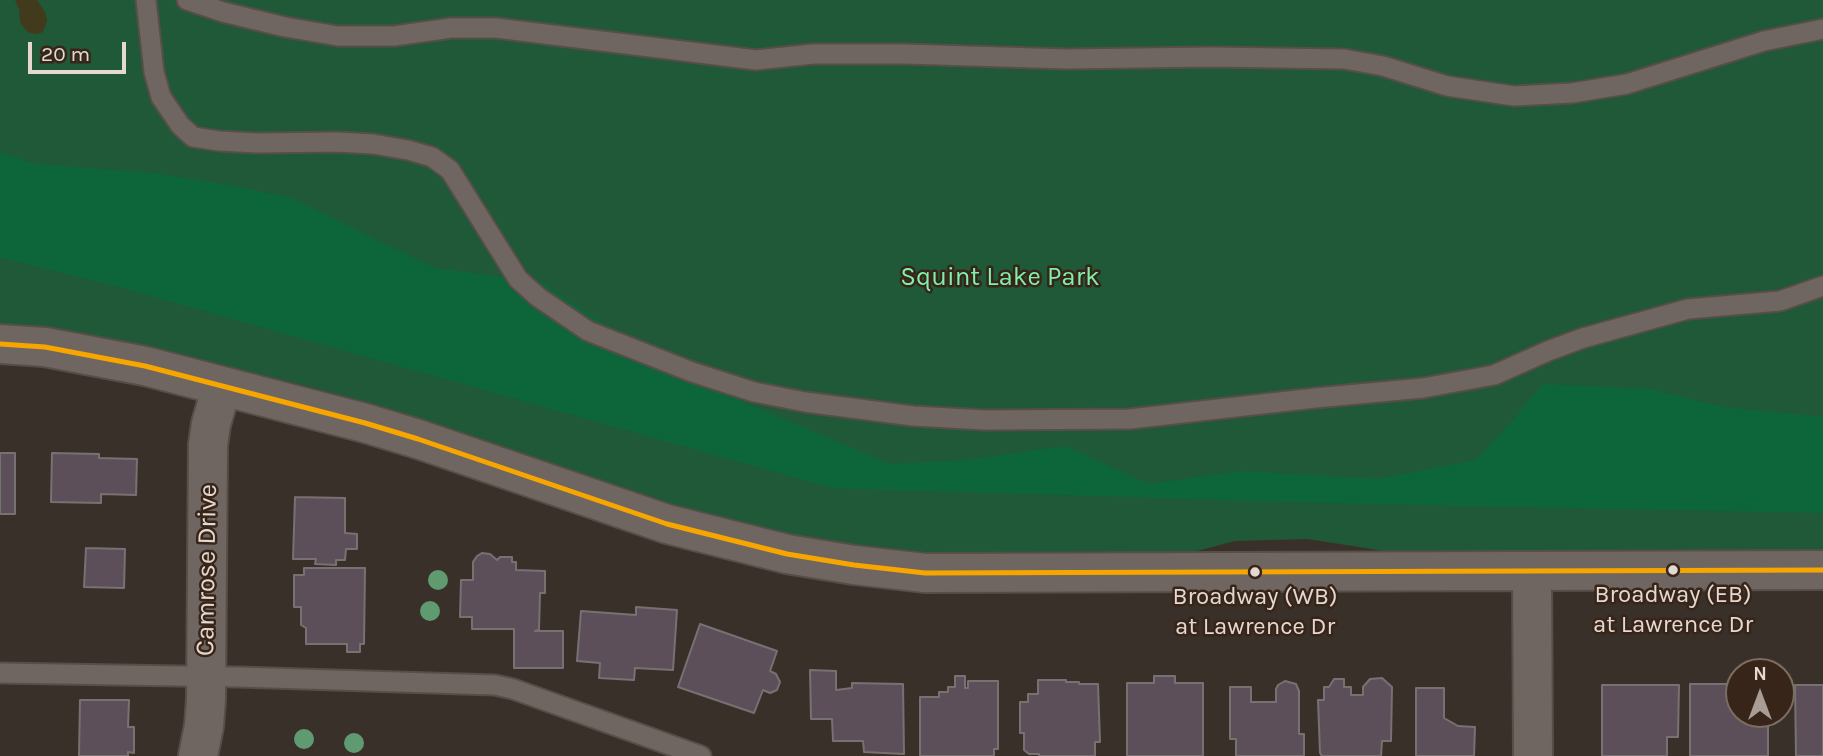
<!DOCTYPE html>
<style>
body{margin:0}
#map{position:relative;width:1823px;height:756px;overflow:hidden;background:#3a302a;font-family:Karla,sans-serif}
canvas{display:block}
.north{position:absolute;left:1725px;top:658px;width:70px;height:70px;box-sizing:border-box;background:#372519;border:2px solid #7c6d62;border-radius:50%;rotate:0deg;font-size:19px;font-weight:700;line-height:28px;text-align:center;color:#e4d8d0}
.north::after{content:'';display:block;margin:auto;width:24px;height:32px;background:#a89d96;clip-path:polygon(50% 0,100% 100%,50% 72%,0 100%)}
.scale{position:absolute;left:28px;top:42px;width:98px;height:32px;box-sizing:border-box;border:4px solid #e4d8d0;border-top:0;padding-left:9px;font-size:21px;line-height:24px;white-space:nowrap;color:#e4d8d0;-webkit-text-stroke:5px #372519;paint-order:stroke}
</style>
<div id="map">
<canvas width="1823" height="756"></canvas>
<div class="north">N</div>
<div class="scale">20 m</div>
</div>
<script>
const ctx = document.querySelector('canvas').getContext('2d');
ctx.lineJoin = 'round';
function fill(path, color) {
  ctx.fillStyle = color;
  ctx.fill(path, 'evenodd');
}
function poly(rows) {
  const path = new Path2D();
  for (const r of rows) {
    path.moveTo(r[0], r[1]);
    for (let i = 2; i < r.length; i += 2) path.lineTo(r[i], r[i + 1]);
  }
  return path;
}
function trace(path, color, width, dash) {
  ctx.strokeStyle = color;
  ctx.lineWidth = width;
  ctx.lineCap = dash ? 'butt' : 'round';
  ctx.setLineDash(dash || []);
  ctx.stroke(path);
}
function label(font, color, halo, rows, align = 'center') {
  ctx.font = font + ' Karla,sans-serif';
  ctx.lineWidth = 5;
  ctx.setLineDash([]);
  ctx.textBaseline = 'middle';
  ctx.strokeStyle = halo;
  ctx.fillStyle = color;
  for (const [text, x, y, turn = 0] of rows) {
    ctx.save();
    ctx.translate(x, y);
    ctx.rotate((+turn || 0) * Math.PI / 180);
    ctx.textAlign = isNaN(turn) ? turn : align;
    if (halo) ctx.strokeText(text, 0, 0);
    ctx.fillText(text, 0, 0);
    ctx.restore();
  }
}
fill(poly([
 [0,0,1823,0,1823,551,1397,553,1308,539,1235,541,1193,552,1180,554,935,554,855,546,790,536,673,506,383,407,310,387,100,337,28,328,0,327]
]), '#205937');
fill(poly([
 [0,152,35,164,153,173,229,185,292,198,435,268,541,282,678,374,890,464,966,460,1065,446,1149,484,1242,471,1379,479,1476,460,1508,426,1543,384,1651,389,1724,407,1823,417,1823,513,1329,503,832,488,112,285,0,257]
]), '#0d663a');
fill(poly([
 [15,0,37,0,45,12,47,21,43,32,37,34,29,33,25,29,20,22,19,9]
]), '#423a1d');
const building = poly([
 [0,453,15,453,15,514,0,514,0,453],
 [52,453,99,454,99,458,137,459,136,495,101,494,101,503,51,502,52,453],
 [295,497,345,498,345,533,357,534,357,549,346,549,345,560,336,560,336,565,315,564,316,559,293,559,295,497],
 [86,548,125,549,124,588,84,587,86,548],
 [482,553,490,554,497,560,500,557,512,557,512,562,516,562,516,570,545,571,545,593,540,593,539,630,535,631,563,631,563,668,514,668,514,629,472,629,472,617,460,617,461,580,473,580,473,562,477,556,482,553],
 [304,568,365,568,364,644,360,644,360,652,347,652,347,644,306,644,306,628,301,625,301,607,294,607,294,575,304,575,304,568],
 [636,607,677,610,673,670,635,668,634,680,599,678,600,663,577,661,581,611,636,615,636,607],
 [700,624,777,651,770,671,776,674,780,682,777,690,770,693,763,690,754,713,678,687,700,624],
 [810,670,836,671,836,690,852,688,852,683,903,684,904,754,864,752,863,741,833,741,832,719,811,719,810,670],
 [955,676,965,676,965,688,968,688,968,681,998,681,998,749,994,749,994,756,920,756,920,697,939,697,939,692,948,692,948,687,955,687,955,676],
 [1154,676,1175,676,1175,683,1203,683,1203,756,1127,756,1127,683,1154,683,1154,676],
 [1382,678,1392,687,1391,741,1382,741,1381,756,1322,756,1320,753,1318,700,1324,700,1324,687,1329,687,1334,679,1344,679,1344,687,1351,687,1351,695,1363,695,1363,687,1370,679,1382,678],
 [1038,680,1066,680,1066,682,1079,682,1079,684,1098,684,1100,742,1095,742,1095,756,1039,756,1039,754,1029,754,1024,750,1024,733,1020,733,1020,702,1028,702,1028,694,1038,694,1038,680],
 [1285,681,1296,684,1299,691,1299,734,1304,734,1304,756,1236,756,1236,739,1230,739,1230,687,1251,687,1251,702,1276,702,1276,689,1278,685,1285,681],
 [1690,684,1739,684,1739,714,1768,714,1768,756,1690,756,1690,684],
 [1602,685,1679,685,1678,737,1667,737,1667,756,1602,756,1602,685],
 [1795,685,1823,685,1823,756,1796,756,1795,685],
 [1416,688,1444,688,1444,718,1458,726,1475,727,1474,756,1416,756,1416,688],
 [80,700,129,700,128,727,134,727,134,753,128,752,128,756,79,756,80,700]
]);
fill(building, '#5d4f5a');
trace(building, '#787172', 2);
const lane = poly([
 [146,0,154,72,161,97,180,125,193,137,219,141,257,143,336,142,373,144,408,150,432,157,450,170,518,279,538,297,588,331,692,372,754,392,805,402,913,416,985,420,1130,419,1315,398,1423,388,1494,375,1548,351,1583,338,1688,309,1780,301,1823,286],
 [187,0,223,12,285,27,338,36,394,36,451,28,496,28,756,60,813,54,905,54,1067,59,1210,57,1344,59,1383,66,1447,86,1514,96,1572,93,1627,84,1764,41,1823,29],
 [0,673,238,677,495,685,513,689,701,756]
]);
const street = poly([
 [198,756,204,726,206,699,208,445,211,424,222,386]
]);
const secondary = poly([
 [0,344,45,347,145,366,365,423,418,439,667,524,787,554,854,565,925,573,1823,570],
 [1532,571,1533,756]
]);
trace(lane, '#574e49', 23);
trace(street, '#574e49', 42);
trace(secondary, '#574e49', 42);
trace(lane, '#6f6661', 19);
trace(street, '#6f6661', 38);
trace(secondary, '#6f6661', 38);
trace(poly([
 [0,344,45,347,145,366,365,423,418,439,667,524,787,554,854,565,925,573,1823,570]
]), '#f7a600', 5);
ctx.fillStyle = '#5f9a70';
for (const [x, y] of [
 [438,580],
 [430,611],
 [304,739],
 [354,743]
]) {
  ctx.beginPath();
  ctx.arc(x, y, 10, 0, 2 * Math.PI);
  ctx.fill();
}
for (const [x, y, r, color] of [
 [1673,570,6,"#e4d8d0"],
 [1255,572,6,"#e4d8d0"]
]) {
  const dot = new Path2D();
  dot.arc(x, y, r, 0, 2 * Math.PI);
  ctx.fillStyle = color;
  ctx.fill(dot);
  trace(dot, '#372519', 2.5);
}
label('24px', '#e4d8d0', '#372519', [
 ["Broadway (EB)",1673,595],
 ["at Lawrence Dr",1673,625],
 ["Broadway (WB)",1255,597],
 ["at Lawrence Dr",1255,627]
]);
label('26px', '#7ef0aa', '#372519', [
 ["Squint Lake Park",1000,278]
]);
label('26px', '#e4d8d0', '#372519', [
 ["Camrose Drive",207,570,-89]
]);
</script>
